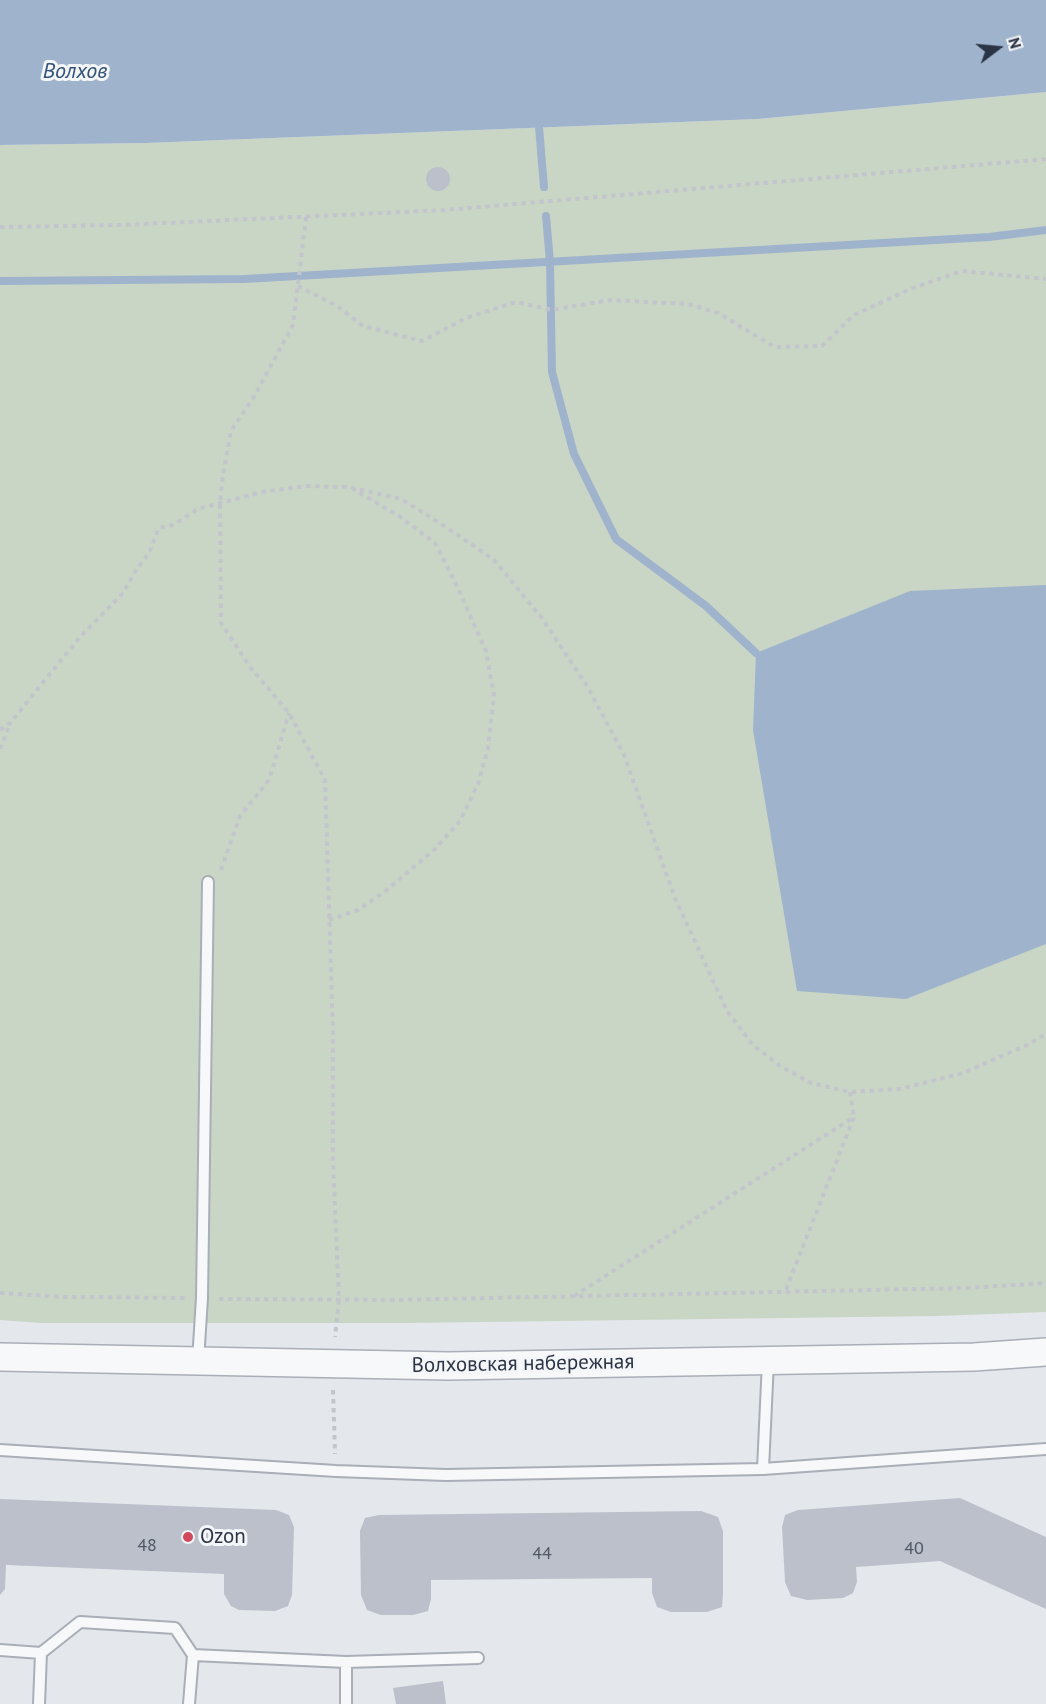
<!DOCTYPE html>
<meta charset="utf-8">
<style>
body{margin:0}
#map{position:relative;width:1046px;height:1704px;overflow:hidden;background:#e4e7ec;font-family:"PT Sans",sans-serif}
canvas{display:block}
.north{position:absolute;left:968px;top:18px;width:60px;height:60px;-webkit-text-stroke:4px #f4f6f9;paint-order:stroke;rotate:74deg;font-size:16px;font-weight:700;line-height:24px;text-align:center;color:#2b3445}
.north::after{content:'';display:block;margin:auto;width:21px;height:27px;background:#2b3445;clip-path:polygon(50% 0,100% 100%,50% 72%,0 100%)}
</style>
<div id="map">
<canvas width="1046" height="1704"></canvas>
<div class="north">N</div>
</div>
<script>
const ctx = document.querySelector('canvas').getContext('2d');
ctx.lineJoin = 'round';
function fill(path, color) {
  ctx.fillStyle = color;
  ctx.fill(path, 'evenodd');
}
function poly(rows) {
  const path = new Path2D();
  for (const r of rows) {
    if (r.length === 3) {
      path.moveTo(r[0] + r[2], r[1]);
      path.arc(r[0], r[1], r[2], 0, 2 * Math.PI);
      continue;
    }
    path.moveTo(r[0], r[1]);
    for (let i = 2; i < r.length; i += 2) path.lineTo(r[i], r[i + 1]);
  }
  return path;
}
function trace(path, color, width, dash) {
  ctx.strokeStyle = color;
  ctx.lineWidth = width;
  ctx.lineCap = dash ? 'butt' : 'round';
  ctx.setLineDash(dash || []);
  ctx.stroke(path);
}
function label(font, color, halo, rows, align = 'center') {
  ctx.font = font + ' "PT Sans",sans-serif';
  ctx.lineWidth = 6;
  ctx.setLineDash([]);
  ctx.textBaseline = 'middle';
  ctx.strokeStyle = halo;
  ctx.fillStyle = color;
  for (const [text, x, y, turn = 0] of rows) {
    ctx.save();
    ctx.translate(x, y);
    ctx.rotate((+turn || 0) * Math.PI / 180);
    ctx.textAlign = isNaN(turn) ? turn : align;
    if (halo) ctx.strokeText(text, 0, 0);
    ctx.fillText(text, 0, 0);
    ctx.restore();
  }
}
fill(poly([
 [1046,92,1046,1312,937,1316,408,1323,41,1323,0,1320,0,145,146,143,758,119]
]), '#c9d6c5');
fill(poly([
 [0,0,1046,0,1046,92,758,119,146,143,0,145],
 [1046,585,1046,944,906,999,797,991,753,730,756,653,910,591]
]), '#9fb4cc');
trace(poly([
 [539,127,544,187],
 [546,216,550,262,552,372,574,454,616,539,706,606,756,653],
 [0,281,244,279,989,237,1046,230]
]), '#9fb4cc', 8);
fill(poly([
 [438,179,12],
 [960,1498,1046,1537,1046,1609,940,1561,856,1567,857,1582,853,1593,843,1598,807,1600,791,1596,785,1582,782,1527,785,1515,798,1510],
 [0,1499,276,1510,289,1515,294,1527,292,1595,288,1606,275,1611,239,1610,231,1606,224,1594,224,1574,6,1565,5,1589,0,1595],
 [701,1511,718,1517,723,1531,723,1592,722,1607,707,1612,671,1612,657,1607,652,1593,652,1578,431,1580,431,1599,428,1611,413,1615,381,1615,367,1610,361,1595,360,1531,365,1518,379,1515],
 [443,1681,446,1704,396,1704,393,1688]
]), '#bbc0ca');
const service = poly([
 [198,1361,202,1298,208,882],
 [0,1450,336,1471,446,1475,763,1469,1046,1449],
 [763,1469,768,1361],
 [0,1650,41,1653,39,1704],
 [41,1653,80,1622,175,1628,193,1655],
 [189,1704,193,1655,346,1662,478,1658],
 [346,1704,346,1662]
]);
const tertiary = poly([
 [0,1357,448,1366,974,1357,1046,1352]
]);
trace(service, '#a9aeb7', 14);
trace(tertiary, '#a9aeb7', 30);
trace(poly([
 [306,217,293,325,255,395,231,431,223,475,220,503,221,623,250,667,289,713,325,780,333,1033,333,1161,339,1300,335,1337],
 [0,227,123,225,445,210,1046,159],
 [298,286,337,306,363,326,422,341,466,318,516,302,552,310,611,300,688,304,718,313,775,347,822,346,854,315,908,290,961,271,1046,279],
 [0,730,10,723,80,637,123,593,138,567,149,553,159,528,173,525,198,509,262,492,306,486,349,487,401,499,446,527,494,560,541,617,586,684,624,755,675,898,727,1011,753,1045,780,1066,811,1083,850,1092,900,1089,963,1073,1027,1045,1046,1034],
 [0,749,10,724],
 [221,870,240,816,269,780,289,713],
 [329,920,358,910,383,893,434,850,460,821,478,784,488,748,494,695,486,651,455,582,435,543,399,516,353,489],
 [850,1092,854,1117],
 [0,1293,65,1297,185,1298],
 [574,1296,854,1117,785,1292],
 [219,1299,393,1300,967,1288,1046,1283],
 [333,1390,335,1454]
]), '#c2c5cb', 4, [4.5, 4.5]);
trace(service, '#f7f8fa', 10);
trace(tertiary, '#f7f8fa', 27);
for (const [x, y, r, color] of [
 [188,1537,6,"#d1495b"]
]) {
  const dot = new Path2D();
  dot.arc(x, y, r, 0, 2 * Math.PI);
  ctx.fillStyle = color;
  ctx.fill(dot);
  trace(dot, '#f4f6f9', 2);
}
label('18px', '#4f5766', null, [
 ["48",147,1546],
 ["40",914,1549],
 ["44",542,1554]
]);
label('21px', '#2b3445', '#f4f6f9', [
 ["Волховская набережная",523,1364,-1]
]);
label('21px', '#2b3445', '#f4f6f9', [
 ["Ozon",200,1537]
], 'left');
label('italic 22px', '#34527a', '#f4f6f9', [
 ["Волхов",75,72]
]);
</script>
